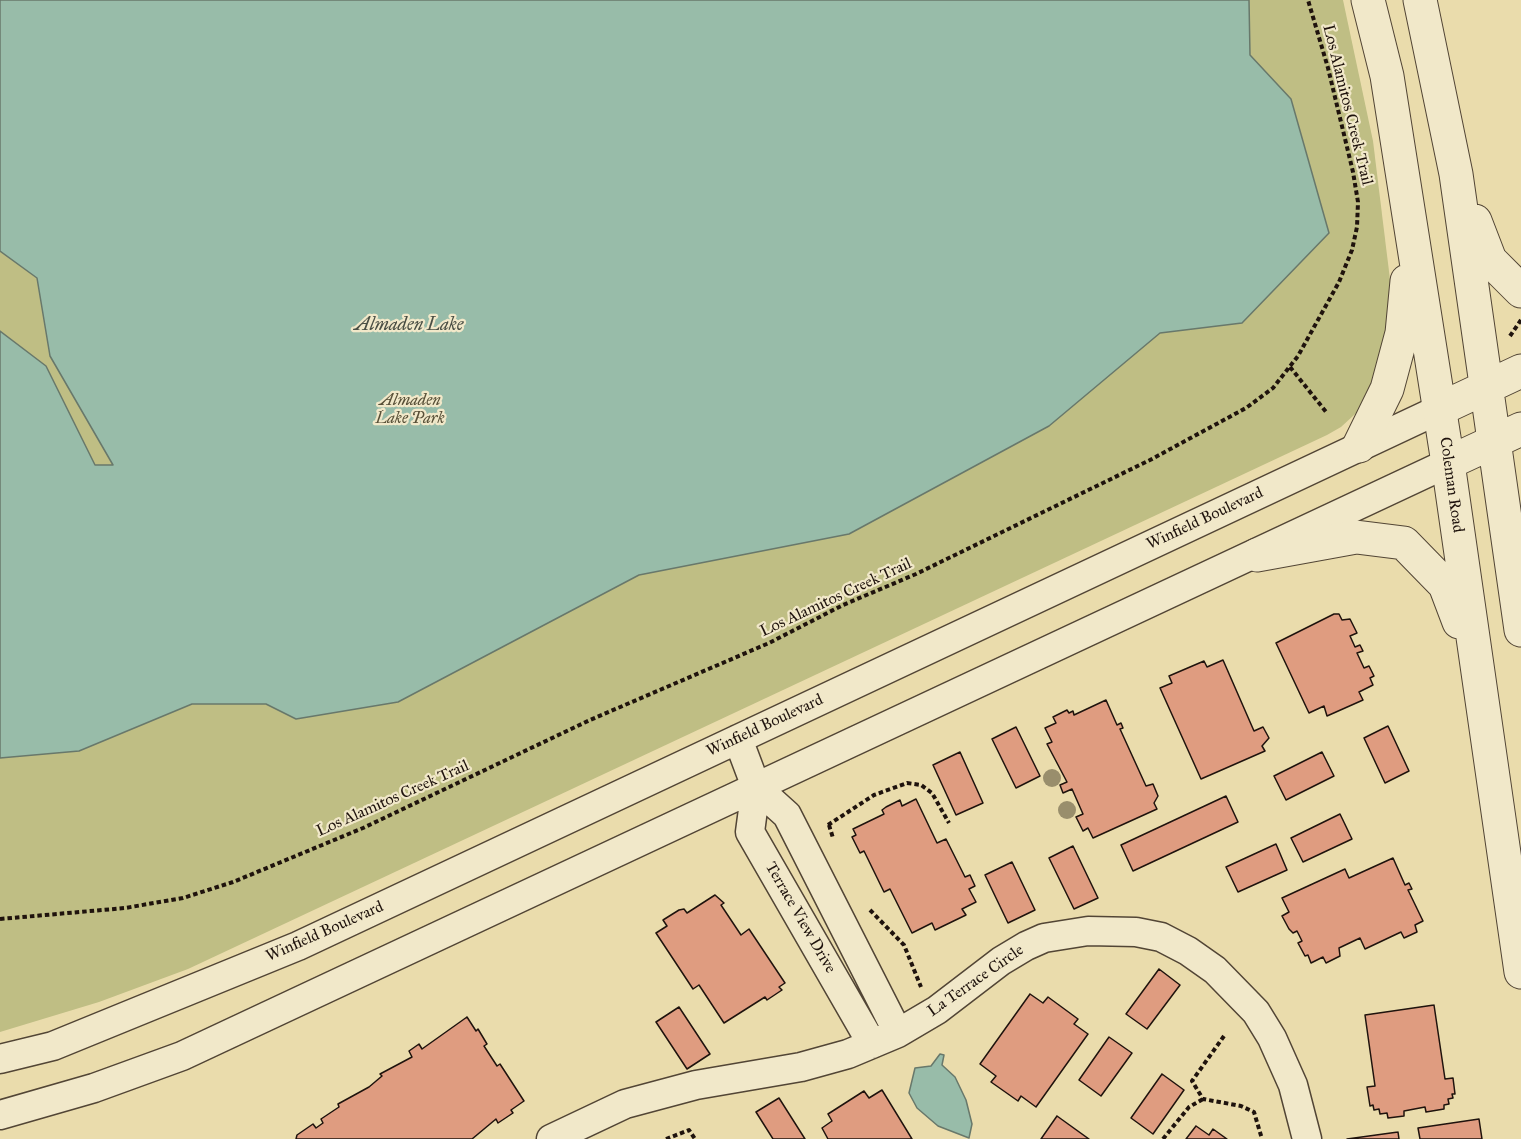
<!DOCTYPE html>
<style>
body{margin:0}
canvas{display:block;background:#eadcac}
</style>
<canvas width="1521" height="1139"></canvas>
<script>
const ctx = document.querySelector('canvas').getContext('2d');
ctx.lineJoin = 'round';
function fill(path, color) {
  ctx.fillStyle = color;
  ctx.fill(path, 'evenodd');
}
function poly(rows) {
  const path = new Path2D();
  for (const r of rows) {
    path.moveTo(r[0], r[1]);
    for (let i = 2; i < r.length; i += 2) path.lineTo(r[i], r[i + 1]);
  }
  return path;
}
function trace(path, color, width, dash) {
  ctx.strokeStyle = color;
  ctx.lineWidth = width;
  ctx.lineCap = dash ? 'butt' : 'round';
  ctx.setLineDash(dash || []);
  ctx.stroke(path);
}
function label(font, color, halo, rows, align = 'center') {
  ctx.font = font + ' "IM FELL Great Primer",serif';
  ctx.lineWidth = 4.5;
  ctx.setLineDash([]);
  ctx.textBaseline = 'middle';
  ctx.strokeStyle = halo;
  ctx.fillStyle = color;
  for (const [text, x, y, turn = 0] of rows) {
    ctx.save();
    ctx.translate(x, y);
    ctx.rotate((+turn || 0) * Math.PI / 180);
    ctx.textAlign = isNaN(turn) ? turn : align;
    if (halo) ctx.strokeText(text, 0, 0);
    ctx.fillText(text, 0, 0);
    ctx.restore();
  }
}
fill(poly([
 [0,0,1343,0,1373,141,1394,312,1366,404,1341,427,1327,435,188,969,99,1002,0,1032]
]), '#bfbe84');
const water = poly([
 [0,0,1249,0,1250,55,1291,99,1329,233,1242,323,1160,333,1049,426,849,534,639,575,398,702,296,719,266,704,192,704,79,751,0,758,0,331,46,366,95,465,113,465,50,356,37,278,0,251,0,0],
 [940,1054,944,1055,942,1065,955,1077,966,1100,972,1124,969,1138,938,1126,917,1108,909,1093,915,1068,931,1066,940,1054]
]);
fill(water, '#98bca9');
trace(water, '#68786b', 1.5);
const building = poly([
 [1334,614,1339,614,1342,620,1350,619,1357,633,1350,636,1355,647,1360,645,1363,651,1357,653,1364,668,1369,666,1374,676,1370,678,1373,685,1359,692,1363,700,1327,716,1324,706,1309,713,1276,643,1334,614],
 [1223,660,1254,731,1263,727,1269,738,1262,746,1265,751,1201,779,1160,688,1172,683,1169,676,1204,661,1207,667,1223,660],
 [1106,700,1117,725,1121,723,1123,728,1120,729,1146,786,1153,784,1158,796,1154,803,1157,809,1093,838,1088,828,1083,831,1076,817,1083,814,1072,789,1063,793,1060,785,1067,782,1047,744,1052,742,1045,728,1056,723,1053,717,1067,710,1069,713,1073,711,1074,715,1106,700],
 [1388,726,1409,771,1385,783,1364,738,1388,726],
 [1016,727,1040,776,1016,788,992,739,1016,727],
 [960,752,983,803,956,815,933,765,960,752],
 [1322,752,1334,776,1286,800,1274,776,1322,752],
 [1226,796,1238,822,1133,871,1121,845,1226,796],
 [916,799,937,843,946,839,965,877,970,875,975,886,969,889,976,902,962,909,966,915,935,930,932,923,912,933,890,889,884,892,864,851,860,853,852,837,856,835,853,829,884,814,882,810,886,807,900,800,902,806,916,799],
 [1340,814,1352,839,1303,862,1291,838,1340,814],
 [1276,844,1287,870,1238,892,1226,867,1276,844],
 [1073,846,1098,898,1074,909,1049,858,1073,846],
 [1393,858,1405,885,1409,883,1412,889,1408,890,1423,921,1415,925,1417,932,1404,938,1401,932,1365,949,1360,938,1339,948,1340,956,1326,963,1323,957,1311,963,1308,955,1305,956,1298,943,1302,941,1297,931,1293,933,1289,929,1282,916,1289,912,1282,898,1345,869,1349,878,1393,858],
 [1012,862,1035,910,1008,923,985,875,1012,862],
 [715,895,724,903,721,905,741,935,749,929,785,983,779,987,782,990,767,1000,765,997,724,1023,699,985,693,989,656,933,667,926,663,920,679,910,684,909,687,913,715,895],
 [1159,969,1180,985,1147,1029,1126,1014,1159,969],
 [1030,994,1043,1003,1048,997,1078,1019,1074,1024,1088,1034,1036,1107,1021,1096,1018,1101,991,1082,996,1076,980,1064,1030,994],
 [1434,1005,1445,1079,1453,1078,1455,1094,1452,1094,1453,1098,1448,1099,1449,1104,1444,1105,1444,1109,1426,1112,1425,1107,1404,1111,1404,1116,1388,1118,1387,1113,1380,1114,1379,1109,1374,1110,1373,1105,1370,1106,1367,1087,1375,1086,1365,1015,1434,1005],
 [679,1007,710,1054,687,1069,656,1022,679,1007],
 [467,1017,476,1031,478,1029,487,1044,484,1046,497,1066,500,1064,524,1101,511,1110,513,1113,498,1123,496,1119,472,1139,296,1139,297,1135,313,1124,316,1128,323,1123,321,1119,339,1107,338,1104,369,1087,382,1076,380,1074,412,1057,409,1051,419,1044,422,1049,467,1017],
 [1109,1037,1132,1053,1101,1096,1079,1080,1109,1037],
 [1162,1074,1184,1090,1153,1134,1131,1118,1162,1074],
 [882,1090,912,1139,828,1139,822,1128,832,1121,828,1114,864,1091,869,1098,882,1090],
 [779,1098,805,1139,773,1139,756,1112,779,1098],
 [1057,1116,1089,1139,1041,1139,1057,1116],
 [1479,1119,1482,1139,1420,1139,1418,1128,1479,1119],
 [1196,1126,1209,1135,1213,1129,1227,1139,1186,1139,1196,1126],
 [1398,1132,1399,1139,1347,1139,1398,1132]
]);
fill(building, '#df9c80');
trace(building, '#1f130d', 1.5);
const minor = poly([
 [738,739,756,787,750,832,872,1044],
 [756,787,787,815,898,1033],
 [0,1059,53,1046,298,946,1440,409],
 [0,1115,94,1088,182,1056,1448,463],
 [551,1139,625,1104,696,1085,801,1067,848,1054,898,1033,937,1010,1001,961,1026,946,1044,938,1088,931,1136,932,1161,937,1188,951,1215,970,1256,1012,1272,1038,1293,1085,1307,1139]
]);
const tertiary = poly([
 [1368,0,1387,76,1448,463,1521,972],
 [1420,0,1456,174,1521,630],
 [1475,221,1490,260,1521,291],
 [1440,409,1521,371],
 [1359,446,1387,389,1402,333,1407,281],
 [1448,463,1521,429],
 [1257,555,1356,537,1404,543,1445,585,1459,622]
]);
trace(minor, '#524535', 31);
trace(tertiary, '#524535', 35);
trace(poly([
 [1510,336,1521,320],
 [1290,367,1327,413],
 [828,825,874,795,907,783,921,785,932,793,949,823],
 [829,825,833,838],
 [870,910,904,945,921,987],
 [0,919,125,908,183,898,233,882,363,828,590,720,769,643,843,605,916,574,1150,460,1246,408,1273,388,1298,356,1339,282,1352,250,1357,227,1358,202,1353,172,1328,68,1308,0],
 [1224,1036,1192,1081,1203,1099,1241,1106,1254,1112,1262,1139],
 [666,1139,689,1130,695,1139],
 [1163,1139,1189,1107,1203,1099]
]), '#1f130d', 4, [4.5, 3]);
trace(minor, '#f1e8c9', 28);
trace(tertiary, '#f1e8c9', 33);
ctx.fillStyle = '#998e6c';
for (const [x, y] of [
 [1052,778],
 [1067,810]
]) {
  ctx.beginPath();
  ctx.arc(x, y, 9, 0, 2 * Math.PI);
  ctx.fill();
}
label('16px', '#1f130d', '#f1e8c9', [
 ["Los Alamitos Creek Trail",1347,105,76],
 ["Coleman Road",1451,485,82],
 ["Winfield Boulevard",1205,519,-25],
 ["Los Alamitos Creek Trail",836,598,-25],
 ["Winfield Boulevard",765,726,-25],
 ["Los Alamitos Creek Trail",393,799,-24],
 ["Terrace View Drive",800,918,60],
 ["Winfield Boulevard",325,932,-24],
 ["La Terrace Circle",976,981,-35]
]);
label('italic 16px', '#574f37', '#f1e8c9', [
 ["Almaden",410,401],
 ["Lake Park",410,419]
]);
label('italic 18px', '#494e44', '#f1e8c9', [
 ["Almaden Lake",409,326]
]);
</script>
